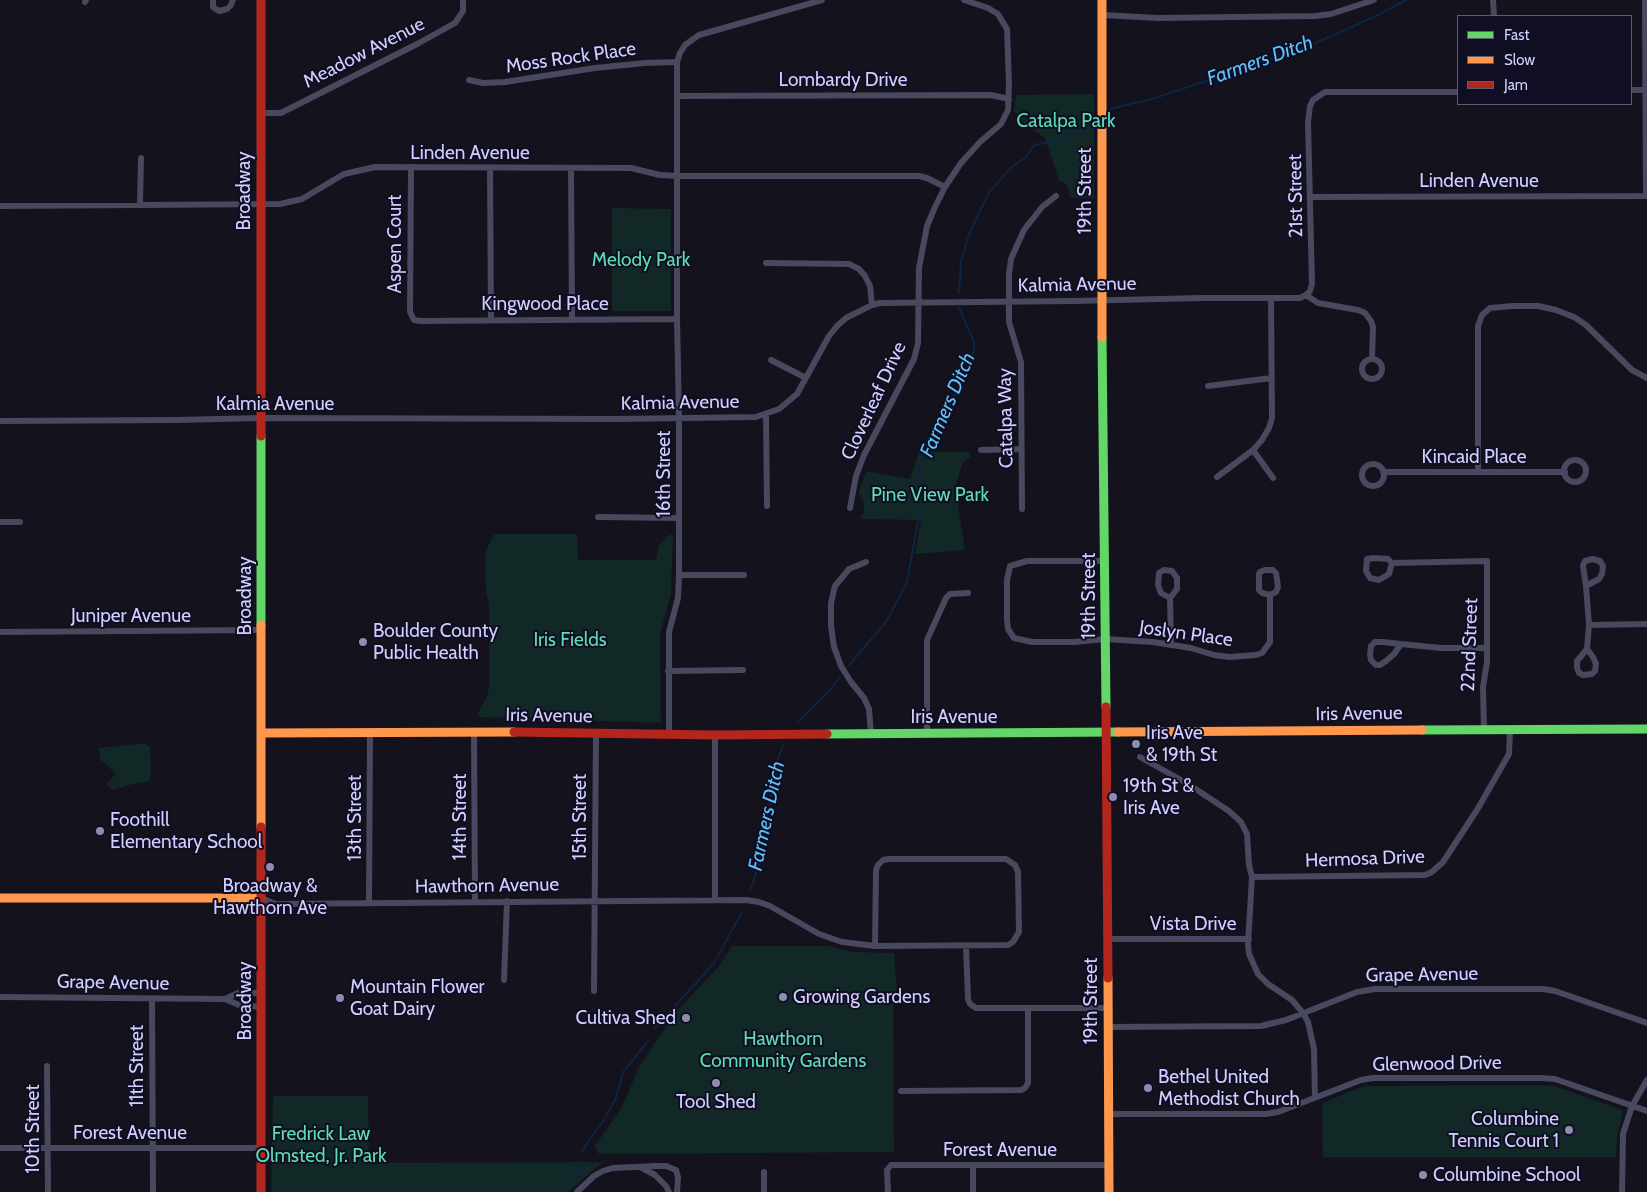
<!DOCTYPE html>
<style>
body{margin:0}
#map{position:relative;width:1647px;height:1192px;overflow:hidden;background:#14121d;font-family:Cabin,sans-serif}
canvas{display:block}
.legend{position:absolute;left:1457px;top:15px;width:175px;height:90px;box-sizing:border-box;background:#100e22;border:1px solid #5d5b7a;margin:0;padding:6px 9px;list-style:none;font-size:15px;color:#d1cffe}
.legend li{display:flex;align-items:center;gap:10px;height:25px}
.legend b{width:25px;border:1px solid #5d5b7a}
</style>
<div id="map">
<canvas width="1647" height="1192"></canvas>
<ul class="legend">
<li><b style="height:6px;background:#63d668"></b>Fast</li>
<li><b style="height:6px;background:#ff974d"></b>Slow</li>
<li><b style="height:6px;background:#b3261e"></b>Jam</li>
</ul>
</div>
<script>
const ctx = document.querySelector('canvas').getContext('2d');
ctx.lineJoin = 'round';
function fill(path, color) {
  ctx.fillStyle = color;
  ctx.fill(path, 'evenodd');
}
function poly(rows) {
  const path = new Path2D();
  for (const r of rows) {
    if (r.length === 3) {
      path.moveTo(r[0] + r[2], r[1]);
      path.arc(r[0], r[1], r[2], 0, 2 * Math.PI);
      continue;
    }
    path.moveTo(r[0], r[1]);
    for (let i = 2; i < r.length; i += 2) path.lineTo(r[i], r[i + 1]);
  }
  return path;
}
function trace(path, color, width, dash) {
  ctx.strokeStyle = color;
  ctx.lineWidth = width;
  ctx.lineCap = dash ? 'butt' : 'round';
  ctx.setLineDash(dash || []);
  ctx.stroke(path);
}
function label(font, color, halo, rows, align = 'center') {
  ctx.font = font + ' Cabin,sans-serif';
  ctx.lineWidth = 4;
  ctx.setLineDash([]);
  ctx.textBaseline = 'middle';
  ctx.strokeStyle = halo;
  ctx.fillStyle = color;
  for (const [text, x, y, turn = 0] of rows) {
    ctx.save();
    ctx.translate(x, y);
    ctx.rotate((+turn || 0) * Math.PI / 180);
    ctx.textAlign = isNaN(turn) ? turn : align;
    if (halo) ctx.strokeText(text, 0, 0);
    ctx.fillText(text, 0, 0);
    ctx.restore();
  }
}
fill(poly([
 [1094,94,1094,198,1070,198,1068,187,1064,182,1059,181,1045,138,1024,123,1014,111,1016,95],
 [612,208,671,209,671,311,612,311],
 [919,452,968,452,971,457,963,462,955,487,965,550,915,554,921,520,860,519,864,512,864,501,860,497,859,493,866,471,910,479],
 [494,534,577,534,578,560,656,560,659,545,669,535,673,535,671,594,660,634,661,723,478,717,479,711,487,697,489,688,489,603,486,592,485,553],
 [139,744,145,744,150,747,151,774,149,782,136,783,113,790,106,784,116,774,100,759,99,748],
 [732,946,830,946,852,952,894,953,897,995,893,1009,894,1152,599,1154,595,1146,622,1107,640,1065,676,1012,720,965],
 [1541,1085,1554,1086,1623,1110,1617,1138,1616,1157,1323,1157,1322,1103,1364,1086],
 [273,1096,368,1096,369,1163,603,1162,568,1192,271,1192]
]), '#112827');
trace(poly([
 [1110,109,1155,98,1302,49,1376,16,1406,0],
 [959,293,961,262,969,234,989,192,1012,167,1026,157,1034,145,1051,142,1090,122],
 [849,665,886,622,907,582,918,521,919,473,922,460,966,373,974,350,974,342,959,308],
 [798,722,830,690,840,677],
 [751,889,763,851,775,767,784,743],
 [655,1028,714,963,742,912],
 [582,1152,589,1140,602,1123,616,1098,623,1072,649,1040],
 [560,1192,578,1177,580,1162]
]), '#0e2542', 2);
trace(poly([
 [213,0,213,7,219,11,227,9,231,5,233,0],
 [1493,0,1494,16],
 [1645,0,1646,196],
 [85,2,86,0],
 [1102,15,1158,18,1315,16,1331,14,1374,0],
 [469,80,483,83,505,82,595,68,645,63,677,62],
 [1631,90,1647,90],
 [677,96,991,95,1009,99],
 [261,113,281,113,419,43,455,23,463,11,463,0],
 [411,167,410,312,414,320,420,321,677,319],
 [490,168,491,319],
 [571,168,572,319],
 [1311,197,1647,196],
 [140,205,141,158],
 [0,206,280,204,302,199,344,174,375,167,631,168,660,175,677,176,919,176,927,178,945,187],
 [766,263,849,264,859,269,865,276,870,286,872,305],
 [1306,295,1310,291,1312,284,1308,122,1310,106,1313,100,1325,92,1458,92],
 [1306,295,1318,303,1358,310,1365,313,1371,321,1373,327,1372,359],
 [1372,369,10],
 [771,360,806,378],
 [1208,386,1272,378],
 [766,415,767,506],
 [0,421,176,420,261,418,618,419,756,417,779,409,797,394,829,336,837,326,846,318,872,305,880,303,1075,301,1201,298,1300,298,1306,295],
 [981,450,1021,449],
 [1253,450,1273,478],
 [1575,471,11],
 [1373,475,11],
 [1383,472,1565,472],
 [1478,472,1478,326,1482,315,1490,308,1513,306,1538,306,1556,310,1574,317,1586,325,1632,370,1647,378],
 [1217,477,1253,450,1262,440,1269,428,1272,418,1271,298],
 [850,508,856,476,864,455,914,359,918,343,919,268,927,226,935,207,945,187,961,163,980,142,1001,124,1008,110,1009,83,1007,29,998,14,988,8,964,0],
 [1022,509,1021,362,1009,322,1009,274,1011,259,1024,230,1042,207,1056,196],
 [598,517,679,518],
 [0,522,20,522],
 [1374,558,1388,559,1392,563,1389,574,1379,580,1370,578,1366,571,1367,559,1374,558],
 [1592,559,1600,561,1603,566,1602,574,1599,579,1586,586,1583,566,1585,561,1592,559],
 [1105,561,1027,561,1010,566,1007,580,1007,619,1008,629,1014,638,1032,642,1074,642,1105,639,1153,642,1191,648,1214,655,1229,657,1256,655,1262,653,1270,642,1270,595,1276,592,1278,587,1276,573,1273,570,1265,570,1260,572,1259,574,1259,590,1262,593,1270,595],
 [866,562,849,569,835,586,831,603,831,626,834,647,841,666,851,682,864,698,869,709,871,734],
 [1392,563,1487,561,1487,662,1483,687,1484,729],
 [679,575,744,575],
 [1586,586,1589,625,1587,649],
 [1170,598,1161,593,1158,585,1159,573,1164,570,1172,571,1177,578,1177,589,1170,598,1171,644],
 [1589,625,1647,624],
 [0,632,261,630],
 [1375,642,1383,642,1401,644,1394,654,1386,661,1380,665,1376,665,1371,660,1370,655,1371,646,1375,642],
 [1401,644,1441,648,1487,648],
 [1587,649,1593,657,1596,664,1595,671,1592,674,1583,675,1579,673,1577,668,1577,661,1587,649],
 [668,671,743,670],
 [474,732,475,902],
 [669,734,669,632,678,598,679,575,679,418,677,319,677,62,680,53,685,45,699,35,822,0],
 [927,734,927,640,946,598,950,594,968,593],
 [715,735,715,900],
 [1140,757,1188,784,1229,811,1241,822,1247,834,1249,865,1252,877,1248,944,1249,954,1258,974,1268,984,1292,1000,1303,1013,1308,1022,1314,1049,1315,1097],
 [1252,877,1425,875,1432,872,1443,862,1477,810,1509,754,1510,730],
 [261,898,276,904,746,900,759,902,770,906,819,934,842,942,875,946,1008,945,1013,942,1019,932,1018,872,1015,865,1006,859,889,859,883,860,878,865,876,870,875,946],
 [369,903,370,732],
 [1107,939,1249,939],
 [966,946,968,999,970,1004,976,1008,1107,1008],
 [504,980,507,901],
 [594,991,596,733],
 [0,997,225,999,239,1005,261,1007],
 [225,999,238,993,261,993],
 [152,1000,153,1192],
 [1107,1027,1261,1026,1286,1020,1357,992,1375,989,1543,989,1555,991,1647,1023],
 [47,1066,48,1192],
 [901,1091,1021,1090,1025,1088,1028,1083,1028,1009],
 [1108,1114,1266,1114,1278,1112,1361,1080,1373,1078,1541,1078,1555,1079,1647,1111],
 [0,1148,261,1148],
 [973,1165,973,1192],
 [642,1168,655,1175,666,1186,669,1192],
 [577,1192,594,1176,603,1171,613,1168,656,1166,666,1166,676,1170,678,1177,677,1192],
 [764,1192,764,1172],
 [888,1192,887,1170,891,1165,1109,1165],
 [1622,1192,1623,1134,1632,1106,1647,1080]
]), '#48485e', 6);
trace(poly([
 [1102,337,1106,707],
 [261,436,261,625],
 [1422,730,1647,729],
 [827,734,1118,732]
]), '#63d668', 9);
trace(poly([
 [1102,0,1102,337],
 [261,625,261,827],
 [1118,732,1422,730],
 [261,733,514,732],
 [0,898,261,898],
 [1108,978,1109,1192]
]), '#ff974d', 9);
trace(poly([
 [261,0,261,436],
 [1106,707,1108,978],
 [514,732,715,735,827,734],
 [261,827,261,1192]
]), '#b3261e', 9);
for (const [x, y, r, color] of [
 [363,642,5,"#8f8daf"],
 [1136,744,5,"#8f8daf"],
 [1113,797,5,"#8f8daf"],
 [100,831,5,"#8f8daf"],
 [270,867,5,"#8f8daf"],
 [783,997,5,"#8f8daf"],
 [340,998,5,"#8f8daf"],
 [686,1018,5,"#8f8daf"],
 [716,1083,5,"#8f8daf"],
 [1148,1088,5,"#8f8daf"],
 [1569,1130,5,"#8f8daf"],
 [1423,1175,5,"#8f8daf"]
]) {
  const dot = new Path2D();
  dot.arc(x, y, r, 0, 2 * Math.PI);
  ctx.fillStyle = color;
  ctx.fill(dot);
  trace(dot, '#100e22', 2);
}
label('19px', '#d1cffe', '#100e22', [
 ["Meadow Avenue",364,53,-27],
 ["Moss Rock Place",571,58,-8],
 ["Lombardy Drive",843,80],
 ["Linden Avenue",470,153],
 ["Linden Avenue",1479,181],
 ["Broadway",244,191,-90],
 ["19th Street",1085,191,-90],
 ["21st Street",1296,196,-91],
 ["Aspen Court",395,244,-90],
 ["Kalmia Avenue",1077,285,-1],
 ["Kingwood Place",545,304],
 ["Cloverleaf Drive",874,401,-65],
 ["Kalmia Avenue",680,403,-1],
 ["Kalmia Avenue",275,404],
 ["Catalpa Way",1006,418,-91],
 ["Kincaid Place",1474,457],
 ["16th Street",664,474,-90],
 ["Broadway",245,596,-90],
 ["19th Street",1089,596,-90],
 ["Juniper Avenue",131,616],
 ["Joslyn Place",1186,634,8],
 ["22nd Street",1470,645,-88],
 ["Iris Avenue",1359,714,-1],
 ["Iris Avenue",549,716,1],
 ["Iris Avenue",954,717],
 ["14th Street",460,817,-90],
 ["15th Street",580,817,-90],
 ["13th Street",355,818,-90],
 ["Hermosa Drive",1365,859,-2],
 ["Hawthorn Avenue",487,886,-1],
 ["Vista Drive",1193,924],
 ["Grape Avenue",1422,975,-1],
 ["Grape Avenue",113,983,1],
 ["Broadway",245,1001,-90],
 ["19th Street",1091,1001,-90],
 ["Glenwood Drive",1437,1064,-1],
 ["11th Street",137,1066,-90],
 ["10th Street",33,1129,-90],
 ["Forest Avenue",130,1133],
 ["Forest Avenue",1000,1150]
]);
label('19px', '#5dddb2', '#100e22', [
 ["Catalpa Park",1066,121],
 ["Melody Park",641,260],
 ["Pine View Park",930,495],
 ["Iris Fields",570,640],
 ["Hawthorn",783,1039],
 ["Community Gardens",783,1061],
 ["Fredrick Law",321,1134],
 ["Olmsted, Jr. Park",321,1156]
]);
label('19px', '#d1cffe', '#100e22', [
 ["Boulder County",373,631],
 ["Public Health",373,653],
 ["Iris Ave",1146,733],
 ["& 19th St",1146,755],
 ["19th St &",1123,786],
 ["Iris Ave",1123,808],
 ["Foothill",110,820],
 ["Elementary School",110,842],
 ["Broadway &",270,886,"center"],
 ["Hawthorn Ave",270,908,"center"],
 ["Mountain Flower",350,987],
 ["Goat Dairy",350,1009],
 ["Growing Gardens",793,997],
 ["Cultiva Shed",676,1018,"right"],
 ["Bethel United",1158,1077],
 ["Methodist Church",1158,1099],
 ["Tool Shed",716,1102,"center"],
 ["Columbine",1559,1119,"right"],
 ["Tennis Court 1",1559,1141,"right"],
 ["Columbine School",1433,1175]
], 'left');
label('italic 20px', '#5fc0fc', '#100e22', [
 ["Farmers Ditch",1260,61,-20],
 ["Farmers Ditch",948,405,-67],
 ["Farmers Ditch",767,816,-78]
]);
</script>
